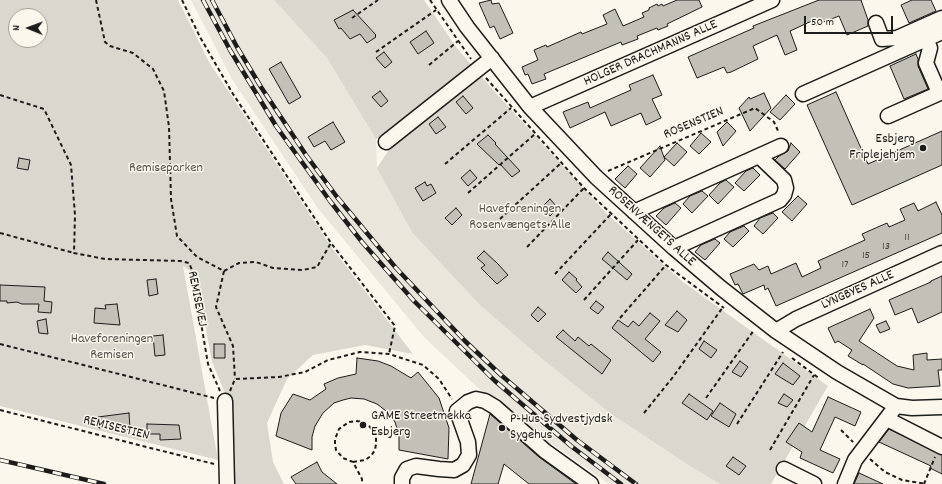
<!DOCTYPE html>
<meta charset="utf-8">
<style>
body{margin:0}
#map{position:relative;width:942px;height:484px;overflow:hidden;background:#fbf7ec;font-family:Dekko,sans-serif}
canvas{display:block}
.north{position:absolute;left:8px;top:8px;width:40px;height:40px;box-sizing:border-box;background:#fbf7ec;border:1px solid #a29f99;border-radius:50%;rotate:271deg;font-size:11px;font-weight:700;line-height:16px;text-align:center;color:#1c1c1c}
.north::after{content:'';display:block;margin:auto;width:14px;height:18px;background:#1c1c1c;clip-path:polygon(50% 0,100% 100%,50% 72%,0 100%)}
.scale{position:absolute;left:804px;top:16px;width:89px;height:18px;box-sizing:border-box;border:2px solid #1c1c1c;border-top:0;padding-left:5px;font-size:12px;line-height:14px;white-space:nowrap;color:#1c1c1c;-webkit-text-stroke:3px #fbf7ec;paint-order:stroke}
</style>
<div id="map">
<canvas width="942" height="484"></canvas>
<div class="north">N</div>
<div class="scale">50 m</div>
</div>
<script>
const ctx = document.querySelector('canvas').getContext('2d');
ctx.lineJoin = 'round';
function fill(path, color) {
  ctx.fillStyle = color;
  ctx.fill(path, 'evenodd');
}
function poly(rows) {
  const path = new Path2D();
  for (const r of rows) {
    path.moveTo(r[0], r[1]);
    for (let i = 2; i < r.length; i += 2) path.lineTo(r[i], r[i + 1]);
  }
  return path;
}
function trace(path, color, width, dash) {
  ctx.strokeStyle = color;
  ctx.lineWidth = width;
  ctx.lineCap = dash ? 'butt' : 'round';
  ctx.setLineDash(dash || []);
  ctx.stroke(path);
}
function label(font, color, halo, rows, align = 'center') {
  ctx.font = font + ' Dekko,sans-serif';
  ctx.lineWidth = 3;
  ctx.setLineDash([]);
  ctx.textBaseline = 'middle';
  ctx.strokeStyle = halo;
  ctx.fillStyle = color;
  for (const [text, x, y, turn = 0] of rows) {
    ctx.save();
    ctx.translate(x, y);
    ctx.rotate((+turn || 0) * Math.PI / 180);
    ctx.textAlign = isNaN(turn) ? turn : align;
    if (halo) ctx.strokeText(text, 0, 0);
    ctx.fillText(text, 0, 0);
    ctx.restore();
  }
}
fill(poly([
 [191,0,274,0,327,58,376,139,377,168,481,306,541,358,611,414,693,468,720,484,609,484,496,405,423,336,317,207,232,79]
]), '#eae6dc');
fill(poly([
 [0,0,178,0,209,62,332,248,413,354,365,345,313,355,287,379,267,423,273,462,284,484,232,484,233,454,230,405,212,362,196,274,183,266,218,460,0,406],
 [16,16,40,16,40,40,16,40],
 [274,0,424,0,456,47,494,91,607,214,683,282,828,386,771,484,720,484,693,468,611,414,541,358,481,306,412,232,377,168,390,148,400,140,393,129,376,139,327,58]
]), '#dad7ce');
const building = poly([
 [491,0,492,4,499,3,513,33,500,39,494,26,490,28,479,3,491,0],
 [677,0,699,0,702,7,667,24,668,26,658,30,657,28,637,36,638,39,622,45,621,42,544,74,546,79,532,84,528,74,525,75,522,67,538,60,534,50,546,45,547,47,581,32,582,34,607,24,603,15,615,9,623,26,644,17,642,13,649,10,649,8,657,4,658,6,662,4,663,6,677,0],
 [819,0,861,0,868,20,868,26,847,35,839,16,816,25,814,20,790,31,797,50,785,55,777,35,753,46,758,59,731,72,727,73,724,67,697,78,688,57,754,28,753,26,819,0],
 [912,0,931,0,936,11,909,23,901,5,912,0],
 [353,10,376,35,375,36,376,37,367,43,360,34,350,39,341,28,339,29,334,20,353,10],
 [426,31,434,43,418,54,410,42,426,31],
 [384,52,392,62,385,68,376,58,384,52],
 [916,54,918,59,918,66,928,89,904,99,890,66,916,54],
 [281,62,301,97,289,104,269,69,281,62],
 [653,75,662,95,652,99,661,118,646,125,641,113,611,126,605,112,570,128,563,112,588,102,590,108,631,90,629,85,653,75],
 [380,91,388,101,381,107,372,97,380,91],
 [836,92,868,164,942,131,942,165,852,205,807,105,836,92],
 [764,93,771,108,750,131,739,108,749,97,750,99,764,93],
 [786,95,795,104,780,120,770,112,786,95],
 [463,96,473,108,466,114,456,102,463,96],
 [438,117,446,127,436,134,429,124,438,117],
 [333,122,345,142,331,150,325,141,314,147,308,137,333,122],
 [727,122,736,131,723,146,717,132,727,122],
 [701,133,711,142,699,154,690,146,701,133],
 [488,135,496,143,495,144,520,171,512,177,500,164,499,165,477,144,488,135],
 [677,143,687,152,674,166,664,157,677,143],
 [791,143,800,152,785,169,775,160,779,156,788,151,791,143],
 [660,146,665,160,650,177,640,168,660,146],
 [19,158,30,160,28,170,17,168,19,158],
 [628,166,637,174,625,188,615,179,628,166],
 [753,168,760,175,744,191,735,183,746,171,753,168],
 [470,170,477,178,468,186,461,178,470,170],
 [726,180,734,187,718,204,709,195,720,183,726,180],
 [425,182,427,186,431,184,436,193,423,201,415,188,425,182],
 [702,191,708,196,692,213,683,204,690,196,702,191],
 [798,196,807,204,792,221,782,212,798,196],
 [550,199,558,208,550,216,542,207,550,199],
 [936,202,942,215,942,233,776,306,768,288,765,290,764,285,743,294,738,284,735,285,730,274,754,264,759,270,768,266,771,274,796,263,802,277,821,268,818,261,865,240,862,234,887,223,889,227,905,220,900,209,914,203,918,211,936,202],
 [675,203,681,208,666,225,656,216,664,208,675,203],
 [456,208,462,215,452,225,445,218,456,208],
 [773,213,778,218,763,234,754,226,760,218,773,213],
 [744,226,749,231,733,247,724,239,730,232,744,226],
 [715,239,720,243,705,260,695,252,701,245,715,239],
 [484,251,498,264,508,275,497,284,481,268,485,265,477,258,484,251],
 [608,252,632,274,627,280,602,259,608,252],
 [569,272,577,279,576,280,582,287,576,293,562,280,569,272],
 [942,276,942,312,918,323,912,308,895,315,889,300,931,282,931,281,942,276],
 [156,279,158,294,149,296,147,280,156,279],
 [0,285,45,287,44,301,52,302,51,313,38,312,39,304,22,304,17,302,7,303,7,301,0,301,0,285],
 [596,301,604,307,598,314,590,308,596,301],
 [117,304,120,325,94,323,95,308,106,309,105,305,117,304],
 [538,307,546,314,538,322,531,315,538,307],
 [870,309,874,318,859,341,897,366,914,370,913,355,927,353,927,360,942,359,942,370,938,370,940,386,908,388,893,384,863,364,863,365,848,356,852,350,838,341,835,343,828,328,870,309],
 [677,311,687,320,678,332,665,325,677,311],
 [650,313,660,321,645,339,661,352,653,362,612,328,618,320,628,327,633,321,639,326,650,313],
 [46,319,48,334,39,333,37,321,46,319],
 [886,321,890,329,880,333,876,325,886,321],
 [563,330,575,341,578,337,589,346,591,344,611,360,602,374,556,337,563,330],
 [163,335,165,355,155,356,153,336,163,335],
 [704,341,717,350,711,358,699,349,704,341],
 [214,344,225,344,225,358,214,358,214,344],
 [357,358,378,361,391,366,411,378,418,372,439,398,449,428,448,459,399,450,399,435,395,422,390,414,377,404,364,399,351,398,343,400,334,403,323,413,315,426,312,437,312,450,276,436,281,413,293,394,310,400,326,389,324,384,338,378,356,374,357,358],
 [740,361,748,367,741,377,732,372,740,361],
 [783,363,800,376,793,385,775,374,783,363],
 [689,394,713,411,707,420,682,403,689,394],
 [784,394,793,400,787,407,778,403,784,394],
 [828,397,861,412,855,426,835,417,820,450,840,459,833,473,800,458,802,452,786,442,799,423,812,432,828,397],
 [720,403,736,414,729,427,711,416,720,403],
 [129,413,130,429,122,430,121,427,99,428,98,417,129,413],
 [490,414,539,457,576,484,529,484,504,464,498,484,471,484,490,414],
 [147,424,179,425,181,439,160,440,160,434,147,434,147,424],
 [889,429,942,455,942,474,930,468,931,466,879,442,889,429],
 [733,457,746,466,739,475,726,466,733,457],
 [317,462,322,472,337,484,296,484,291,477,317,462],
 [859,473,883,484,854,484,859,473]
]);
fill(building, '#c3c0b8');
trace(building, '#1c1c1c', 1);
const minor = poly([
 [449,0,467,27,530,107,596,177,674,248,721,288,776,331,837,372,896,406,912,408,942,407],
 [876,23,882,39,897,38,942,18],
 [926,39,930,48,926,63,937,88,942,88],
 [803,94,942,32],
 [530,107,772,0],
 [888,116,942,92],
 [386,142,492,58],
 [634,212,781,146],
 [674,248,780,200,784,195,786,188,784,180,759,156],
 [776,331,796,319,942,253],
 [225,401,227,484],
 [887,419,942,447],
 [784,469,814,484],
 [402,484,402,478,407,469,416,466,439,469,454,470,463,465,469,455,468,442,457,411,468,402,476,399,485,401,495,407,545,451,591,484],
 [845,484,855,460,896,406]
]);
trace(minor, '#1c1c1c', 17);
trace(poly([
 [96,0,105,42,110,46,133,53,153,69,164,91,169,127,171,199,177,236,197,257,224,271,216,307,233,346,235,379],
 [182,0,200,37,233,94,331,243,395,326,389,354],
 [430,0,471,59],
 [352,18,378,0],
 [376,52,436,10],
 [429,65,458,41],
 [486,78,584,188,666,265,724,308],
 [0,95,44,109,71,165,75,215,74,253,105,259,181,261,189,263,192,270,208,364,220,391],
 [445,164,511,108],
 [608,171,755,108,774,122,779,133],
 [468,193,535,134],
 [500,219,561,163],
 [0,233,74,253],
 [527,247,584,188],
 [224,271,239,263,256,262,273,268,303,270,317,267,331,243],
 [555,274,611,214],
 [584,300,638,240],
 [620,318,666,265],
 [0,344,214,398],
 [792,358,820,379],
 [230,391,235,379,279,377,305,372,328,360,360,352,389,354,423,365,439,379,452,399],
 [706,398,754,330],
 [0,410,214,464],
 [644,413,673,377,723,307],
 [737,424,783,352],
 [841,430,853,442],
 [770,450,814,375],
 [870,459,885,472,902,480,926,484],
 [353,462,365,460,371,456,375,450,376,444,376,437,373,431,369,426,363,422,356,421,349,422,339,429,335,439,335,444,336,450,343,458,353,462,362,479,362,484],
 [924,484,935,457]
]), '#1c1c1c', 2, [4, 3]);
trace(minor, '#fbf7ec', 14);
const rail = poly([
 [203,0,230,50,276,126,330,201,362,242,414,301,495,381,571,446,621,484],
 [212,0,237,47,261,87,306,155,337,197,396,268,465,341,501,375,577,440,636,484],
 [0,460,104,484]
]);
trace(rail, '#1c1c1c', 4.5);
trace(rail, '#fbf7ec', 3, [9]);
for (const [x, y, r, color] of [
 [923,148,4,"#1c1c1c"],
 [363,425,4,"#1c1c1c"],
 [502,428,4,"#1c1c1c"]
]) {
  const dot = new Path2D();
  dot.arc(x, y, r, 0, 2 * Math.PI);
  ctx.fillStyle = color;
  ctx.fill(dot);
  trace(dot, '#fbf7ec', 1.5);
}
label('12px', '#464543', null, [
 ["11",907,238],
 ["13",886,247],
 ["15",866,256],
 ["17",845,265]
]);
label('14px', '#1c1c1c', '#fbf7ec', [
 ["HOLGER DRACHMANNS ALLE",651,54,-24],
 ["ROSENSTIEN",694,124,-23],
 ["ROSENVÆNGETS ALLE",651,227,42],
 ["LYNGBYES ALLE",858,291,-24],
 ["REMISEVEJ",196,299,79],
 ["REMISESTIEN",116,429,14]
]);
label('14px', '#1c1c1c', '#fbf7ec', [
 ["Esbjerg",915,140,"right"],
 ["Friplejehjem",915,156,"right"],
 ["GAME Streetmekka",371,417],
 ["Esbjerg",371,433],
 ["P-Hus Sydvestjydsk",510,420],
 ["Sygehus",510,436]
], 'left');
label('14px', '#555451', '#fbf7ec', [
 ["Remiseparken",166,169],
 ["Haveforeningen",520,210],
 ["Rosenvængets Alle",520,226],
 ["Haveforeningen",112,340],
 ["Remisen",112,356]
]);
</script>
